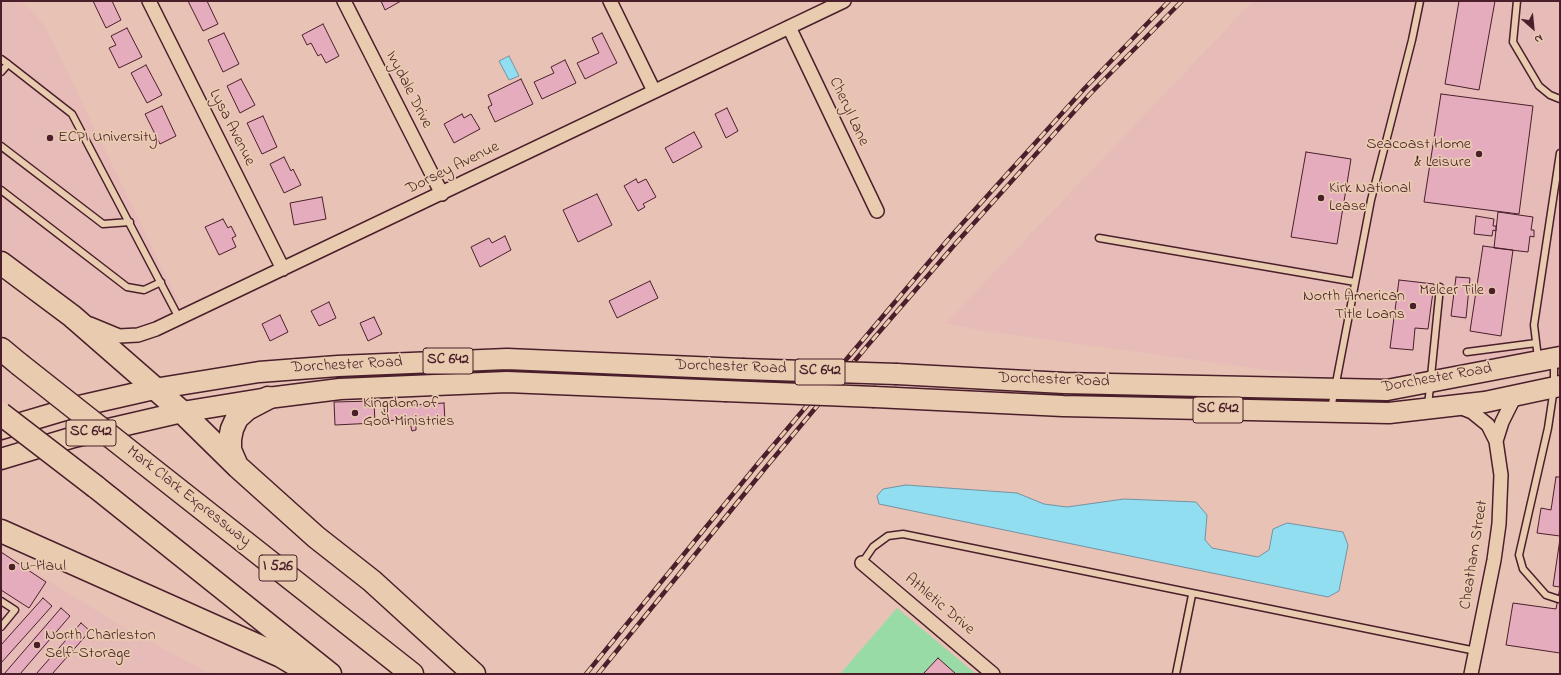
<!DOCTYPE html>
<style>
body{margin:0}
#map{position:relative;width:1561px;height:675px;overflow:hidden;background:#e8c2b4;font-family:"Indie Flower",sans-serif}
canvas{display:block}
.frame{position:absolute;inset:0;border:2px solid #4a1f2b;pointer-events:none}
.north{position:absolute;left:1513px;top:8px;width:40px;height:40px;-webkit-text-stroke:3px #e9ccb0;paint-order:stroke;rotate:153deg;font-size:11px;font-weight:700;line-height:16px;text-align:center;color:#4a1f2b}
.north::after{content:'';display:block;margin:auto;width:14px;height:18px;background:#4a1f2b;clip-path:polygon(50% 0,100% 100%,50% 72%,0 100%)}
</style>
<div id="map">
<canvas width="1561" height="675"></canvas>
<div class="frame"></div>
<div class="north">N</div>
</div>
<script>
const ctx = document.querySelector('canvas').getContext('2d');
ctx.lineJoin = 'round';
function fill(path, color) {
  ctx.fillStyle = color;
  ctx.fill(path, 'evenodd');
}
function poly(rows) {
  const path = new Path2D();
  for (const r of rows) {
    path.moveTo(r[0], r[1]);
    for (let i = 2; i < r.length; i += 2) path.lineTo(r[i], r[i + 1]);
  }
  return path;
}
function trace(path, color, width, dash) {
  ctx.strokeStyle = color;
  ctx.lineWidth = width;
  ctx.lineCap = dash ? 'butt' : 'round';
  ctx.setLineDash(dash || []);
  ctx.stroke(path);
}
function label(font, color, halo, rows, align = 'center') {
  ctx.font = font + ' "Indie Flower",sans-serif';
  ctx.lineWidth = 3.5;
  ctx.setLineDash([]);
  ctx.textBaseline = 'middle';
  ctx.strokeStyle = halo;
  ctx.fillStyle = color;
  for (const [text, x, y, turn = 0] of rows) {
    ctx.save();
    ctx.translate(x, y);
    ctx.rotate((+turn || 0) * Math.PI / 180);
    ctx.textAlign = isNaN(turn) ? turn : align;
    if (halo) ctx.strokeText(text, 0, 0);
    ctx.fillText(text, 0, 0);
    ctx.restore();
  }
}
fill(poly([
 [1,1,19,1,31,10,45,26,185,315,138,335,102,324,1,250],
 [1253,1,1560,1,1560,349,1459,370,1355,382,978,330,946,323],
 [1,551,121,626,211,674,1,674]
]), '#e7bbb7');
fill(poly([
 [897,608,976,674,840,674]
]), '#98dba6');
const water = poly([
 [509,56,519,76,509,80,499,61,509,56],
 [906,485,1017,493,1044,504,1067,507,1124,499,1196,502,1207,515,1205,540,1212,548,1258,557,1269,550,1273,529,1287,523,1343,532,1348,545,1339,591,1328,597,879,504,877,496,883,489,906,485]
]);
fill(water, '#91def1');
trace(water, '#7592a2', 1);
const building = poly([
 [93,1,112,1,121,20,106,28,93,1],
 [188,1,207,1,218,24,203,31,188,1],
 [381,1,401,1,385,10,381,1],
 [1459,1,1495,1,1479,90,1445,84,1459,1],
 [323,24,339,56,326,63,321,54,318,56,311,43,307,45,302,35,323,24],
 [127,28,142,57,119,68,109,48,116,45,111,36,127,28],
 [224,33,239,64,223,72,208,40,224,33],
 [602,33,617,63,585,79,577,63,599,53,592,38,602,33],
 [565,60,576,83,542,99,534,82,554,73,551,67,565,60],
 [146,65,162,95,147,103,131,73,146,65],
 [241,79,255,105,240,113,227,86,241,79],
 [521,79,533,104,495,122,488,107,492,105,488,95,521,79],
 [1441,94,1533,106,1519,214,1424,202,1441,94],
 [162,106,176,136,160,144,145,114,162,106],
 [727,108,738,131,726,138,715,114,727,108],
 [462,114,464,118,471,114,480,129,454,143,444,124,462,114],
 [263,116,277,147,262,154,247,123,263,116],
 [694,132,702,147,673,163,665,148,694,132],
 [1306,152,1351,159,1337,244,1291,237,1306,152],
 [284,157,291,171,293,169,301,185,284,193,270,164,284,157],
 [636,179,638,183,646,179,656,197,643,204,645,207,638,211,624,186,636,179],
 [597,194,612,225,578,242,563,210,597,194],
 [322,197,326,219,294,225,290,203,322,197],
 [1498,212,1533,217,1531,230,1534,230,1534,237,1530,236,1528,252,1494,248,1498,212],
 [1476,216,1494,219,1493,226,1496,226,1496,231,1493,230,1492,236,1474,234,1476,216],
 [223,219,228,228,231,226,236,236,232,238,236,247,219,255,205,227,223,219],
 [505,236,511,250,480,267,471,247,489,238,492,243,505,236],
 [1483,246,1513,250,1501,336,1470,331,1483,246],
 [1456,277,1470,278,1466,318,1451,316,1456,277],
 [1399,280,1434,284,1428,329,1415,328,1413,350,1390,348,1399,280],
 [650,281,658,298,617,318,609,301,650,281],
 [329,302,336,318,319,326,311,311,329,302],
 [280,315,288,332,270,341,262,324,280,315],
 [374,317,382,334,368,341,360,323,374,317],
 [374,401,375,423,335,425,334,402,374,401],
 [444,403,445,422,416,424,416,430,412,431,409,419,385,421,384,407,444,403],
 [1556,477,1560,477,1560,536,1537,533,1541,508,1551,510,1556,477],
 [1560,539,1560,653,1506,645,1513,603,1556,609,1560,587,1553,586,1560,539],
 [1,552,46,582,29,608,1,590,1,552],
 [43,598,52,606,1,663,1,645,43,598],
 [61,608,70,616,20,674,4,674,61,608],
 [81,623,90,631,52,674,36,674,81,623],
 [938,658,956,674,923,674,938,658]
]);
fill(building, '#e5acbe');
trace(building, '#4a1f2b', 1);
const lane = poly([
 [1517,1,1513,42,1539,86,1550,95,1560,99],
 [1,59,8,64],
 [1,72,8,64,72,114,179,318],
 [1,146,103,224,130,222],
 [1,190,127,287,144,290,161,282],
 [1099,238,1355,282],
 [1467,352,1536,343],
 [1538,358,1534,325,1560,153],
 [1554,360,1554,388,1548,428,1519,555,1523,569,1546,595,1558,599],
 [1428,406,1440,287],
 [1331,409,1371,200,1412,40,1420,1],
 [862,563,873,547,888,536,903,534,1476,651],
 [1,601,15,610,1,627],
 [1176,674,1192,595]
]);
const street = poly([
 [149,1,283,269],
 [344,1,442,194],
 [610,1,654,91],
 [789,27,877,211],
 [90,324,119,336,138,335,156,329,844,1],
 [1457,406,1472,412,1488,425,1496,441,1501,475,1499,524,1494,560,1471,674],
 [1496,441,1502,422,1515,396],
 [862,563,993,674]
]);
const primary = poly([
 [897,374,1064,383,1387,390,1560,357],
 [875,397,1063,406,1389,413,1485,402,1560,386],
 [1,429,75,407,154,389,259,372,338,366,507,359,742,369],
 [1,459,74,437,182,412,268,398,340,389,507,382,725,391]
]);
const highway = poly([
 [1,263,72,316,182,412,238,467,316,537,372,581,474,674],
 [1,349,19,364],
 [143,462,412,674],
 [237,466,230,450,230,439,232,429,237,418,247,409,268,398],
 [96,487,330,674],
 [1,531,281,656,311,674]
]);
trace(lane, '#4a1f2b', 9);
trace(street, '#4a1f2b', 16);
trace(primary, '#4a1f2b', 23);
trace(highway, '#4a1f2b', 25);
trace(lane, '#e9ccb0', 6);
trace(street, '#e9ccb0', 13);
trace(primary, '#e9ccb0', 20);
trace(highway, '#e9ccb0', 22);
const rail = poly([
 [586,674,760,461,951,236,1084,89,1169,1],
 [598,674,767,466,868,345,957,242,1090,94,1182,1]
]);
trace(rail, '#4a1f2b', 4.5);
trace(rail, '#e9ccb0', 3, [9]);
const primaryBridge = poly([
 [742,369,897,374],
 [725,391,875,397]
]);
const highwayBridge = poly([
 [19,364,143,462],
 [1,414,96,487]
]);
trace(primaryBridge, '#4a1f2b', 23, []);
trace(highwayBridge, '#4a1f2b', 25, []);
trace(primaryBridge, '#e9ccb0', 20);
trace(highwayBridge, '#e9ccb0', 22);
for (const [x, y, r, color] of [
 [50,138,4,"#4a1f2b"],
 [1479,154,4,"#4a1f2b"],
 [1321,198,4,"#4a1f2b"],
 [1492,291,4,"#4a1f2b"],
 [1413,306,4,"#4a1f2b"],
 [355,413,4,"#4a1f2b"],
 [12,567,4,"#4a1f2b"],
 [37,645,4,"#4a1f2b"]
]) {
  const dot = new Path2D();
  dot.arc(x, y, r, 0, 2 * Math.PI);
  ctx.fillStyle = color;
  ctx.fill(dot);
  trace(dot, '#e9ccb0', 1.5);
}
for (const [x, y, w] of [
 [448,361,50],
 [820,372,50],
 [1218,410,50],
 [91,433,50],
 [278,568,38]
]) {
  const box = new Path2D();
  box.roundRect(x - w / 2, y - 13, w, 26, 3);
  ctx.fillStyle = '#e9ccb0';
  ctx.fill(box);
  trace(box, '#4a1f2b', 1);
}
label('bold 15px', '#4a1f2b', null, [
 ["SC 642",448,361],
 ["SC 642",820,372],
 ["SC 642",1218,410],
 ["SC 642",91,433],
 ["I 526",278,568]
]);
label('16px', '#4a1f2b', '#e9ccb0', [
 ["Ivydale Drive",408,90,63],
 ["Cheryl Lane",848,112,65],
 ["Lysa Avenue",231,128,63],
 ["Dorsey Avenue",453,169,-26],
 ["Dorchester Road",347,366,-3],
 ["Dorchester Road",731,368,2],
 ["Dorchester Road",1437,379,-10],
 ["Dorchester Road",1054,381,2],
 ["Mark Clark Expressway",188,497,38],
 ["Cheatham Street",1475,555,-81],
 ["Athletic Drive",939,605,40]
]);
label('16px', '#4a1f2b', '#e9ccb0', [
 ["ECPI University",58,138],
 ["Seacoast Home",1471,145,"right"],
 ["& Leisure",1471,163,"right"],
 ["Kirk National",1329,189],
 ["Lease",1329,207],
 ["Melcer Tile",1484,291,"right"],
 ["North American",1405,297,"right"],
 ["Title Loans",1405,315,"right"],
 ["Kingdom of",363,404],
 ["God Ministries",363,422],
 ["U-Haul",20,567],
 ["North Charleston",45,636],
 ["Self-Storage",45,654]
], 'left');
</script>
